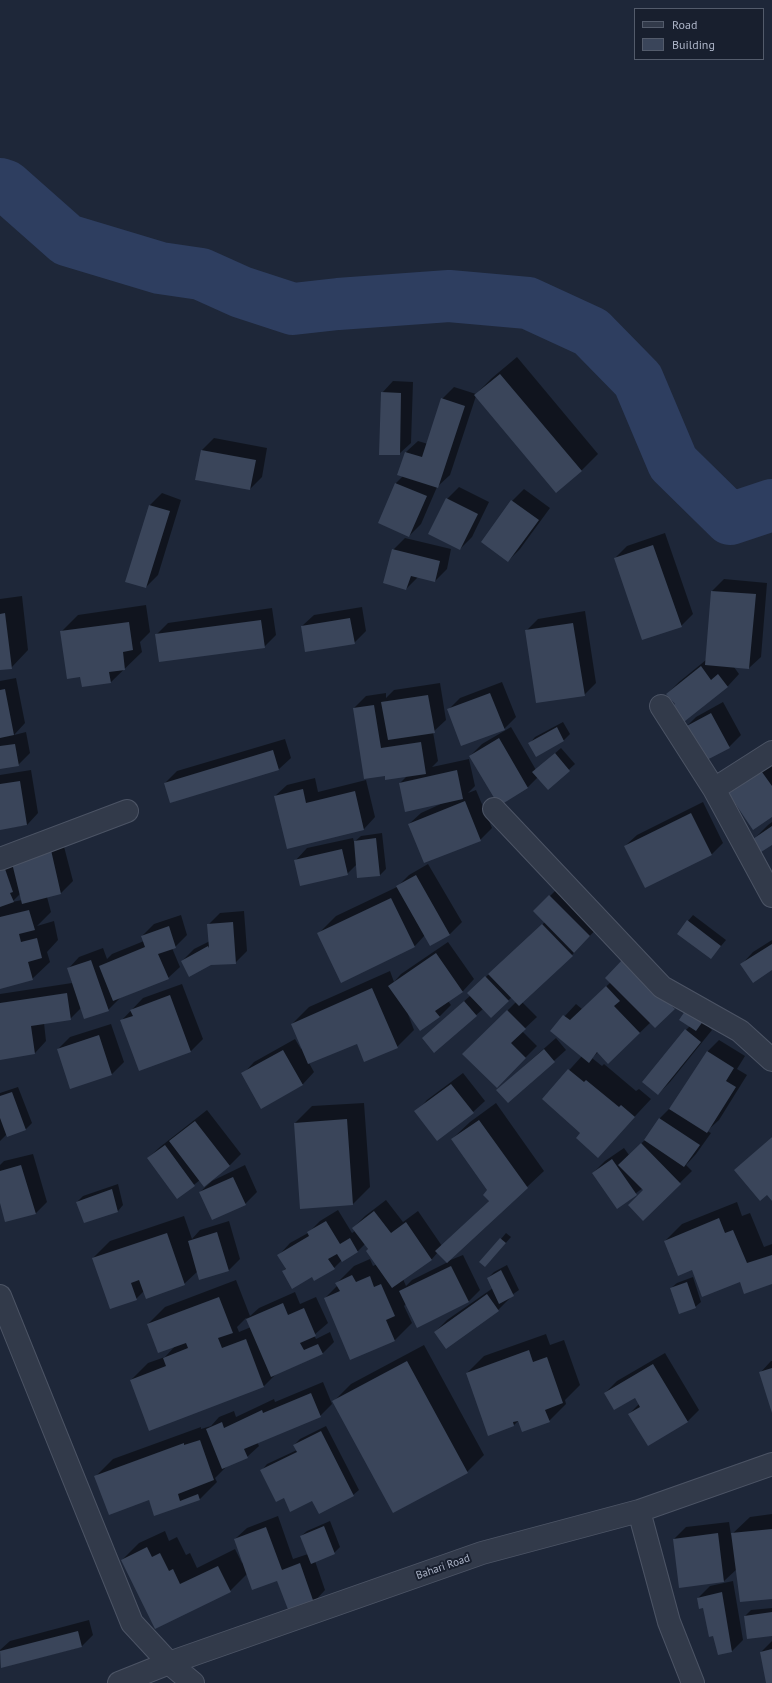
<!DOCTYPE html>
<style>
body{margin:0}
#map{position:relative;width:772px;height:1683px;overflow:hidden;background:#1e2739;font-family:"PT Sans",sans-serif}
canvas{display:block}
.legend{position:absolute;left:634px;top:8px;width:130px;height:52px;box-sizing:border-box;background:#181f2e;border:1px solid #535b6b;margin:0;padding:5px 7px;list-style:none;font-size:12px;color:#acb4c7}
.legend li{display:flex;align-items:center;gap:8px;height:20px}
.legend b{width:20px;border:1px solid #535b6b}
</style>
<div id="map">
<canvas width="772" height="1683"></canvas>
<ul class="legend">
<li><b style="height:5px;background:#323a4a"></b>Road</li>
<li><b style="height:11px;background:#3a455a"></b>Building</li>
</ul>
</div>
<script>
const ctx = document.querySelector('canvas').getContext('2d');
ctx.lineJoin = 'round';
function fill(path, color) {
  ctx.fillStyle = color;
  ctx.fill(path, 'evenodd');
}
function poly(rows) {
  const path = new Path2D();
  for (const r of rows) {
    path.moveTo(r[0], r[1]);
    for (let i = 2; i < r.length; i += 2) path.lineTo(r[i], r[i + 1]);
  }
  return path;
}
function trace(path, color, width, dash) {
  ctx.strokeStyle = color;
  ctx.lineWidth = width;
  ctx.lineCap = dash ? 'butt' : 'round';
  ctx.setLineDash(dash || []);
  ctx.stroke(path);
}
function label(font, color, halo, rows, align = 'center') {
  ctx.font = font + ' "PT Sans",sans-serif';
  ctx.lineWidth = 4;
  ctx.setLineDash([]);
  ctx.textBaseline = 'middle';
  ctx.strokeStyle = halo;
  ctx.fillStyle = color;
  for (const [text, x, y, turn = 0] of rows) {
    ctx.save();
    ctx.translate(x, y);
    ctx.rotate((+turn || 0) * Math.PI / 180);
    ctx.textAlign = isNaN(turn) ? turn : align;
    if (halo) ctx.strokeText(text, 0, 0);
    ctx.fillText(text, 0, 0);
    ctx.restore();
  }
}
fill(poly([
 [517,357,598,454,581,471,476,396,450,475,437,487,421,524,409,536,379,523,396,483,403,476,406,452,418,441,428,444,442,399,454,387,476,394,492,378],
 [393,381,413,382,411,443,399,454,382,393],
 [214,438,267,448,262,477,250,489,196,480,202,450],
 [459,487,489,502,472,537,460,549,447,499],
 [524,489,550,508,520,549,508,561,512,501],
 [162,493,181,500,158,575,146,587,126,581,150,505],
 [665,533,693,614,681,626,615,558,627,546],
 [405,538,451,549,447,569,435,581,418,577,406,589,393,550],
 [724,579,767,583,761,657,749,668,734,667,739,674,728,686,680,724,676,704,667,694,679,682,706,660,712,591],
 [22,596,28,650,11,668,0,669,0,599],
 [146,605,150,632,140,642,142,652,111,682,81,676,61,632,78,615],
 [362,607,366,631,354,643,302,626,314,615],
 [272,608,276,635,264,647,156,635,168,623],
 [585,611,596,683,584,695,526,631,538,619],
 [16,678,25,723,14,735,26,732,30,753,18,765,0,768,0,681],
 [502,682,516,717,504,729,448,710,460,698],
 [440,683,446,720,433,732,438,761,432,767,469,759,475,786,468,793,476,790,492,828,480,840,409,824,421,813,443,803,400,783,407,776,385,775,354,708,366,696,386,693,386,698,394,690],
 [723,702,741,735,729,747,684,729,696,717],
 [563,722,570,734,564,740,537,755,530,743,535,737],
 [511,727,536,770,561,748,575,764,548,789,538,777,528,787,499,804,470,756,482,744],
 [285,739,291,758,279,769,171,802,165,783,177,771],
 [772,758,772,816,725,787],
 [31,770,38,813,27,825,0,829,0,775],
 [315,778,318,792,366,780,375,817,364,829,275,796,287,785],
 [703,802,723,843,711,855,625,846,637,835],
 [772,822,772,843,751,842,768,825],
 [382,833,386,869,380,875,357,864,347,874,296,860,307,848,353,838,354,842,361,836],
 [62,839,73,881,61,893,47,897,51,912,37,926,54,921,58,940,47,952,50,962,32,979,0,988,0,861],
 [20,894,22,900,12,902],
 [428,864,462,922,450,934,431,945,425,935,414,947,319,933,336,916,397,887,409,875],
 [562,884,601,924,572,955,522,1002,537,1017,522,1031,537,1046,497,1086,464,1054,516,1002,512,997,491,1017,483,1009,434,1052,423,1038,471,995,474,988,545,922,535,911],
 [244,911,247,951,235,963,182,961,194,949,210,941,208,925,220,913],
 [181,915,187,935,175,947,172,948,180,967,168,978,120,998,108,1010,81,1008,70,1019,44,1023,46,1041,35,1053,0,1059,0,994,72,983,68,969,79,957,103,948,107,959,112,954,144,941,142,936,154,924],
 [693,915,726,940,716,952,688,921],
 [772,940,772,969,742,964,753,952],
 [448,942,474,979,463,991,448,1001,451,1005,439,1017,408,1014,414,1030,397,1047,357,1043,309,1063,314,1072,303,1084,262,1107,243,1074,254,1062,295,1039,301,1049,302,1048,292,1024,309,1007,390,971,394,982,401,974],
 [611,982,686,996,655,1026,651,1022,608,1063,598,1052,592,1058,602,1066,604,1064,636,1091,639,1089,651,1099,598,1156,582,1133,543,1099,582,1056,551,1031,576,1004,582,1009],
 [182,984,203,1039,191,1051,140,1070,121,1021,143,998],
 [695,1000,703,1022,712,1030,670,1082,658,1094,686,1030,690,1026],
 [111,1024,124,1062,112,1074,71,1088,58,1049,70,1037],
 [556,1038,566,1050,508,1102,497,1090],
 [719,1040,745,1056,737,1069,747,1075,719,1120,707,1131,711,1133,696,1154,686,1165,692,1171,643,1219,645,1190,643,1188,617,1207,593,1173,605,1161,624,1148,629,1155,645,1140,660,1118,671,1107,707,1052],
 [463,1073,485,1101,473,1112,416,1112,427,1100],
 [18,1087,32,1123,26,1129,7,1134,0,1141,0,1093],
 [364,1103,370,1187,353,1204,295,1123,312,1106],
 [496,1103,544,1171,448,1261,463,1255,480,1290,468,1302,406,1304,404,1306,412,1323,394,1341,325,1298,338,1285,337,1283,354,1266,370,1259,373,1266,377,1264,365,1244,358,1251,342,1260,334,1268,312,1275,283,1271,286,1268,279,1255,290,1243,308,1233,320,1221,338,1210,352,1233,355,1231,353,1228,365,1216,386,1200,403,1222,418,1211,442,1246,490,1200,489,1190,452,1139,470,1122],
 [438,1252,448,1262,412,1280,406,1286,403,1279,432,1259],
 [207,1110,241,1154,229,1166,200,1180,177,1198,148,1158,160,1147],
 [772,1137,772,1199,767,1193,735,1170],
 [33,1154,47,1202,35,1214,0,1200,0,1165,4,1161],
 [245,1165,257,1192,245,1204,200,1192,212,1181],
 [118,1184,123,1205,118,1211,77,1202,83,1196],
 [737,1202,742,1216,750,1213,764,1247,772,1244,772,1283,740,1281,693,1269,665,1241,682,1224],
 [184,1216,192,1239,200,1230,229,1221,240,1259,228,1271,198,1271,184,1284,144,1291,136,1299,93,1258,110,1241],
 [506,1233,511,1237,491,1260,501,1239],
 [507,1265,519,1290,509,1297,510,1298,498,1310,435,1332,447,1320,493,1288,488,1278,494,1272],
 [693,1277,701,1302,695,1307,671,1288,677,1283],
 [236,1280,250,1316,259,1308,295,1292,300,1304,316,1297,328,1323,314,1335,316,1339,330,1332,334,1342,322,1354,276,1374,264,1386,131,1380,148,1363,165,1357,176,1345,148,1324,165,1307],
 [246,1318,251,1327,239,1332,237,1327],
 [546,1334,550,1345,564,1340,580,1385,565,1400,566,1404,549,1421,519,1420,514,1425,467,1373,484,1356],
 [424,1345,484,1455,467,1472,334,1401,351,1384],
 [665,1353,699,1410,688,1421,629,1414,639,1404,635,1397,605,1393,617,1381],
 [771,1361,772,1361,772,1410,760,1373],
 [323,1382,332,1404,320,1416,257,1442,259,1446,247,1457,228,1465,215,1478,217,1482,200,1499,155,1515,149,1499,96,1476,113,1459,201,1427,201,1429,211,1426,219,1417,234,1411,236,1417,274,1399,275,1402],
 [326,1426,359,1490,353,1495,312,1500,284,1496,262,1470,267,1464,297,1450,294,1445,300,1439],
 [772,1514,772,1598,737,1569,724,1581,674,1539,686,1527,729,1522,731,1535,750,1517],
 [278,1516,293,1559,308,1554,301,1536,307,1531,330,1521,340,1547,334,1553,315,1561,325,1590,314,1602,278,1580,247,1574,230,1591,155,1628,122,1560,139,1543,165,1531,169,1541,177,1537,186,1555,190,1553,197,1568,235,1549,242,1563,243,1562,235,1539,247,1528],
 [733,1581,743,1640,732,1651,714,1635,703,1606,698,1598,710,1586],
 [772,1608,772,1635,745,1616,751,1610],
 [89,1620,93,1635,81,1647,2,1667,0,1650,10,1641],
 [772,1641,772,1683,767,1683,761,1652]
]), '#0007');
trace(poly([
 [0,184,6,186,67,240,160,268,201,274,241,292,293,309,338,304,449,296,528,303,591,332,638,380,673,463,730,519,772,505]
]), '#2e3e60', 52);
fill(poly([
 [500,374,582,471,556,493,474,395],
 [381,392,401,393,400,455,379,455],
 [441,398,465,406,438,488,397,475,405,452,422,457],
 [201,450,256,460,250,490,195,480],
 [395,483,427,496,409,537,378,523],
 [446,498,478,514,460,550,428,534],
 [511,500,539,520,508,562,481,542],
 [149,505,170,511,146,588,125,582],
 [653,545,682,627,642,640,614,558],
 [392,549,440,561,435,582,411,576,406,590,383,583],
 [711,591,756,594,749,669,705,665],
 [5,613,12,669,0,670,0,614],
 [350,618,355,644,305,652,301,626],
 [261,620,265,648,159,662,155,634],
 [129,622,133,650,123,652,125,670,109,672,111,683,82,687,80,677,67,679,60,631],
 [573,623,585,696,536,703,525,630],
 [701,666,711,680,718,674,728,687,680,725,668,710,675,704,666,694],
 [5,689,14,735,0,738,0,690],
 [490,693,505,730,461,746,447,709],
 [428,695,435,733,388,740,381,702],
 [374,705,381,748,421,742,426,774,385,780,385,776,364,779,353,708],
 [711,713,730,748,701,763,683,728],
 [557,727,564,741,536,757,528,743],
 [499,738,528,788,499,806,469,756],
 [15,744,19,766,0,769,0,746],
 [273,750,279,770,170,803,164,783],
 [555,753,570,771,548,790,532,772],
 [757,765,772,786,772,817,753,830,724,787],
 [457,770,463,799,405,812,399,783],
 [20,781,27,825,0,830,0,784],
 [303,789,306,803,355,791,364,830,287,849,274,796],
 [465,801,481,841,424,863,408,824],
 [691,813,712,855,645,888,624,846],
 [772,826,772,845,758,854,750,841],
 [376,838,380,876,357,878,354,841],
 [342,849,348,875,300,886,294,860],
 [51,850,61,894,22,904,11,859],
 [4,866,13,892,10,893,14,902,0,907,0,867],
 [416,875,450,935,430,946,396,886],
 [549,895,590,936,574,953,533,911],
 [391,898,415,947,341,983,317,933],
 [29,910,35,930,19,934,21,942,37,938,42,958,28,962,33,980,0,989,0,917],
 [687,920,721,946,711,959,677,934],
 [233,922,236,964,211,965,189,977,181,961,208,946,209,948,207,924],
 [542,924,573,956,519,1006,488,974],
 [169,926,176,948,158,954,169,979,113,1001,99,966,145,947,141,936],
 [772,944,772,970,753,983,740,964],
 [436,953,463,992,435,1011,440,1017,420,1031,388,986],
 [624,958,675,1009,655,1028,605,978],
 [91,960,109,1011,84,1019,67,968],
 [485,976,509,1001,491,1018,467,993],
 [606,986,620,1001,614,1006,640,1033,608,1064,597,1052,589,1063,550,1031,563,1015,570,1020],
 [372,988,398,1048,364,1062,357,1044,308,1064,291,1024],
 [67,993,71,1020,31,1026,35,1054,0,1060,0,1003],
 [170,995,191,1052,139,1071,120,1020,133,1016,130,1010],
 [464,1001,477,1016,434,1053,422,1038],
 [689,1005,706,1017,696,1031,679,1020],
 [507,1010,526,1029,511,1043,526,1058,497,1088,462,1054],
 [685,1029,701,1042,658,1095,642,1082],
 [99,1035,112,1075,70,1089,57,1049],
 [544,1049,555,1062,508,1103,496,1090],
 [283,1050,303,1085,261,1109,241,1073],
 [707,1051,734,1068,726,1081,736,1087,707,1133,669,1109],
 [568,1069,584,1082,586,1080,619,1107,621,1105,635,1117,598,1158,576,1138,580,1133,542,1099],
 [451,1084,474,1113,437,1141,414,1111],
 [12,1092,26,1130,7,1137,0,1118,0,1096],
 [659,1118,700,1145,684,1167,644,1140],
 [347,1119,353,1205,300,1209,294,1123],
 [479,1120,528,1188,447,1263,435,1251,489,1201,483,1195,487,1190,451,1139],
 [195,1121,230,1166,204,1187,169,1141],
 [772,1137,772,1201,767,1195,760,1201,734,1170],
 [641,1143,681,1184,643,1221,628,1205,643,1190,618,1165],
 [165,1145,195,1186,177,1199,147,1158],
 [612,1159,637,1195,617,1209,592,1173],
 [21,1165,36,1214,5,1222,0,1203,0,1171],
 [233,1177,246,1205,212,1220,199,1192],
 [112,1189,118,1212,84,1223,76,1202],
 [374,1211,391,1233,406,1222,432,1260,392,1288,366,1251,368,1249,352,1228],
 [719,1218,725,1233,733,1230,747,1263,772,1255,772,1284,744,1294,740,1282,702,1297,692,1270,678,1276,664,1241],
 [326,1221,340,1244,350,1238,358,1252,342,1262,337,1254,328,1259,335,1269,314,1281,312,1277,292,1289,282,1271,286,1269,277,1255,309,1236,307,1232],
 [217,1232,229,1271,199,1280,188,1241],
 [167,1233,185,1285,146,1299,139,1280,131,1283,137,1300,110,1309,92,1258],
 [500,1238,506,1243,485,1267,479,1262],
 [451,1266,469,1302,417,1328,399,1291],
 [501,1270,514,1296,499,1304,487,1278],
 [352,1275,356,1282,370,1276,374,1287,381,1284,395,1316,386,1320,395,1341,350,1360,324,1298,340,1291,335,1283],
 [687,1282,696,1308,679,1314,670,1288],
 [487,1294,499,1311,446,1349,434,1332],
 [219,1297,233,1333,218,1338,222,1348,246,1339,264,1387,149,1431,130,1380,166,1366,163,1358,188,1348,186,1343,158,1353,147,1324],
 [283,1303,288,1315,304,1308,316,1336,300,1343,304,1350,318,1344,323,1354,271,1377,246,1319],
 [529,1350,533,1362,547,1357,563,1403,545,1410,550,1422,522,1432,518,1421,513,1422,514,1426,488,1436,466,1373],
 [407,1361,468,1473,393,1513,332,1401],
 [653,1364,688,1422,648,1446,628,1414,640,1407,635,1398,614,1410,604,1393],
 [772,1368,772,1413,759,1372],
 [311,1393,321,1417,244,1449,248,1458,222,1469,206,1429,222,1422,224,1428,262,1410,263,1413],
 [321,1431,354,1496,319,1514,312,1501,290,1512,284,1498,276,1502,260,1470,297,1452,293,1445],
 [200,1440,214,1480,178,1494,180,1501,198,1494,200,1500,154,1516,149,1500,109,1515,94,1476,184,1443,184,1445],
 [324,1526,335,1554,311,1564,300,1536],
 [266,1527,282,1570,300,1563,314,1603,289,1612,277,1581,252,1590,234,1539],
 [772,1529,772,1599,740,1602,731,1533],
 [718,1533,724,1582,679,1588,673,1539],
 [147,1547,152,1557,160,1553,169,1571,173,1569,180,1584,218,1566,231,1592,155,1629,121,1560],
 [722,1592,732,1652,718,1655,713,1636,709,1637,703,1608,699,1609,697,1598],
 [772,1612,772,1636,747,1639,744,1616],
 [78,1631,82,1647,1,1668,0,1651],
 [772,1649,772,1683,766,1683,760,1652]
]), '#3a455a');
const minor = poly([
 [661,706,714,789,772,896],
 [714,789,772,752],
 [494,809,662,987,740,1031,772,1060],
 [0,859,127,811],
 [0,1296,132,1623,169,1663,193,1683],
 [639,1511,669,1622,693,1683],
 [119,1683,169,1663,482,1553,639,1511,772,1464]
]);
trace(minor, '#4c5465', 24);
trace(minor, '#323a4a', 22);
label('11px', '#acb4c7', '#181f2e', [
 ["Bahari Road",443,1567,-19]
]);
</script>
